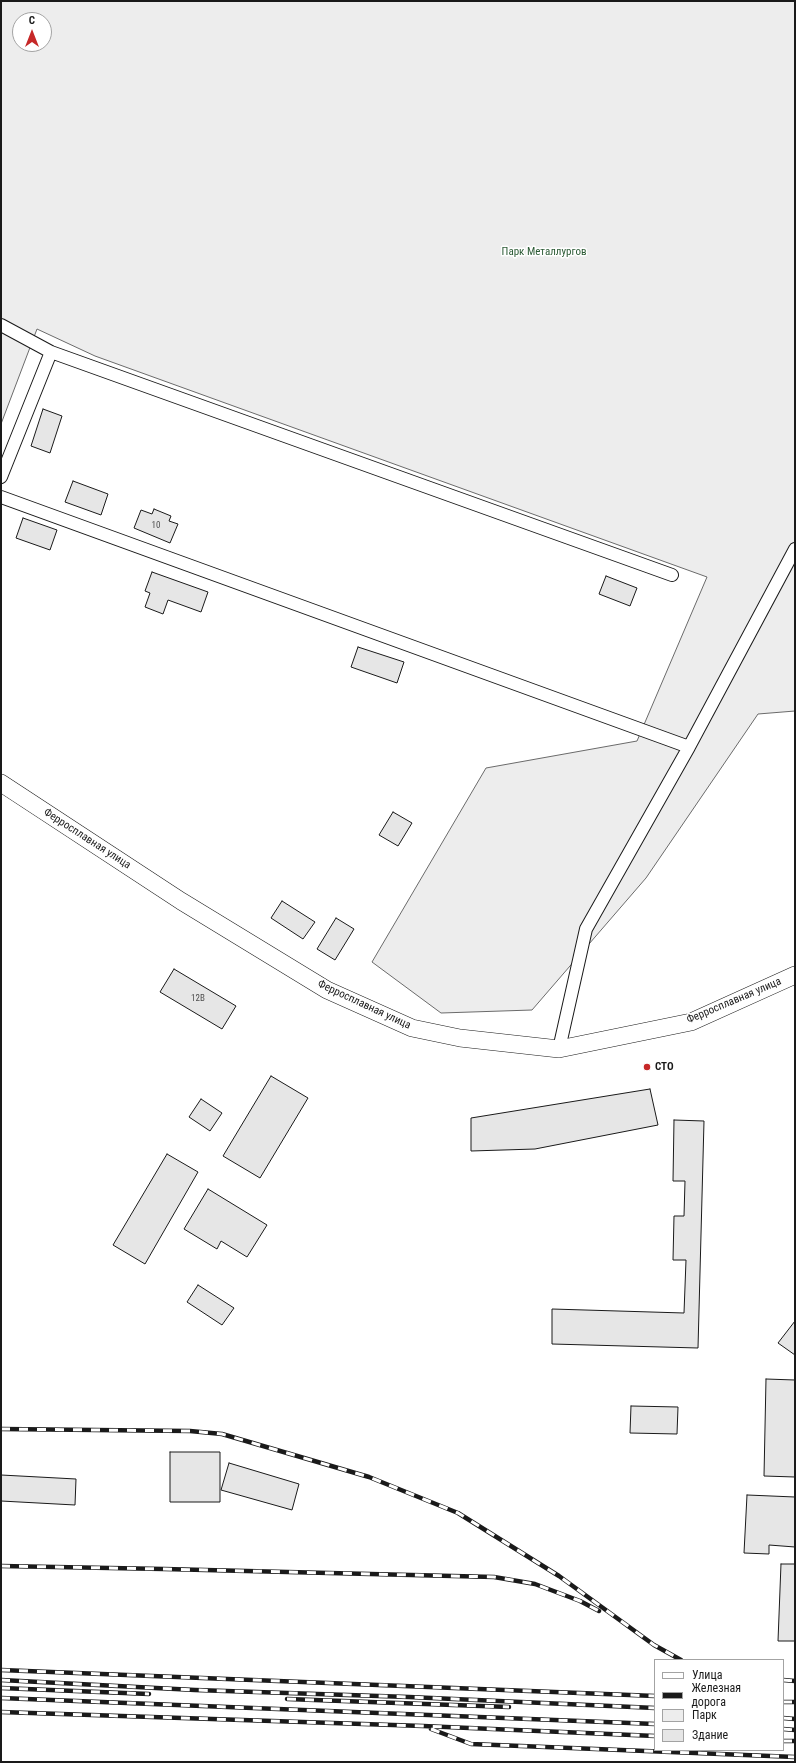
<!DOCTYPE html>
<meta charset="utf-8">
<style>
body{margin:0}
#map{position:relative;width:796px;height:1763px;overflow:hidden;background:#fff;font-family:"Roboto Condensed",sans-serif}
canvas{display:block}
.frame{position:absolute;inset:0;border:2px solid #1a1a1a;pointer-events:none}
.legend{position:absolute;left:654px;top:1659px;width:130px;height:92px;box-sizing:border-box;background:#fff;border:1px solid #a3a3a3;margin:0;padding:5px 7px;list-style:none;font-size:12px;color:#1a1a1a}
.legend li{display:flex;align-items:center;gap:8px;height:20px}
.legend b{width:20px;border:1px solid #a3a3a3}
.north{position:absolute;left:12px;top:12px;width:40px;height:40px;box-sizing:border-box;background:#fff;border:1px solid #a3a3a3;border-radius:50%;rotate:0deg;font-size:11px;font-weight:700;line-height:16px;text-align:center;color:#1a1a1a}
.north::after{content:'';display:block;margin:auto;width:14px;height:18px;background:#c62828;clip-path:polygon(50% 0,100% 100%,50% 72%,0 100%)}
</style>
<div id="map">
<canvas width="796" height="1763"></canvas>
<div class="frame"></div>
<ul class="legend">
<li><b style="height:5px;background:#fff"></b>Улица</li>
<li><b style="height:5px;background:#1a1a1a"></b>Железная дорога</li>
<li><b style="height:11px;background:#ededed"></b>Парк</li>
<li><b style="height:11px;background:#e6e6e6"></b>Здание</li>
</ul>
<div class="north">С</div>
</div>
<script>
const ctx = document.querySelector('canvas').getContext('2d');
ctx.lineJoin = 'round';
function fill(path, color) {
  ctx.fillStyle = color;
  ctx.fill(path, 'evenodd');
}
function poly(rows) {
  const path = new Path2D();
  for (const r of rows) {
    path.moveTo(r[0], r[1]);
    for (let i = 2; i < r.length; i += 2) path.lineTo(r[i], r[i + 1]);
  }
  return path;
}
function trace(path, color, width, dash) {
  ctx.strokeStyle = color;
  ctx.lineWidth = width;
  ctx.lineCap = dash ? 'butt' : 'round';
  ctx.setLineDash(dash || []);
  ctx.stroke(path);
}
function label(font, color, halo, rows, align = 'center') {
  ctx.font = font + ' "Roboto Condensed",sans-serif';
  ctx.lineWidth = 3;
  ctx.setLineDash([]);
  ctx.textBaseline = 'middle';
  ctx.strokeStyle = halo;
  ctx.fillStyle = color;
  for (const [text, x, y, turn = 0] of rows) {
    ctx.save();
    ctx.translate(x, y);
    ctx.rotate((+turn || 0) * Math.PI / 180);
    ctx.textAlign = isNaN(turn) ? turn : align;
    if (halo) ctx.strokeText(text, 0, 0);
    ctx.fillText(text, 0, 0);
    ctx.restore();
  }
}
const green = poly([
 [1,1,795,1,795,711,758,714,646,878,532,1010,441,1013,372,962,486,768,637,741,707,577,95,356,37,329,1,424,1,1],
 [20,20,44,20,44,44,20,44,20,20]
]);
fill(green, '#ededed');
trace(green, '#6a6a6a', 1);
const building = poly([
 [43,409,62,416,50,453,31,446,43,409],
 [73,481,108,494,101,515,65,502,73,481],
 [154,509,171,516,169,521,178,524,170,543,134,528,141,510,152,514,154,509],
 [23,518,57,530,50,550,16,538,23,518],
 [152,572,208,592,201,612,168,600,163,614,145,607,150,593,145,591,152,572],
 [606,576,637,588,630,606,599,594,606,576],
 [358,647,404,662,397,683,351,667,358,647],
 [393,812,412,823,398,846,379,835,393,812],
 [282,901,315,922,303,939,271,918,282,901],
 [336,918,354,929,335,960,317,949,336,918],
 [174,969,236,1006,222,1029,160,992,174,969],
 [271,1076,308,1098,260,1178,223,1156,271,1076],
 [650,1089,658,1125,535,1149,471,1151,471,1118,650,1089],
 [201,1099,222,1113,210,1131,189,1117,201,1099],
 [674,1120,704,1121,698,1348,552,1344,552,1309,684,1313,686,1260,673,1260,674,1216,684,1216,685,1181,673,1181,674,1120],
 [167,1154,198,1172,145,1264,113,1245,167,1154],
 [208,1189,267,1225,247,1257,221,1241,217,1249,184,1229,208,1189],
 [198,1285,234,1308,222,1325,187,1302,198,1285],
 [795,1321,795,1355,778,1343,795,1321],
 [766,1379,795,1380,795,1477,764,1476,766,1379],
 [631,1406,678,1407,677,1434,630,1433,631,1406],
 [170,1452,220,1452,220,1502,170,1502,170,1452],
 [229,1463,299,1484,292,1510,221,1490,229,1463],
 [1,1475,76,1479,75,1505,1,1501,1,1475],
 [747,1495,795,1497,795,1547,769,1545,769,1554,744,1553,747,1495],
 [781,1564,795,1564,795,1641,778,1641,781,1564]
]);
fill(building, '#e6e6e6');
trace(building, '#1a1a1a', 1);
const street = poly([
 [1,325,51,352,672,575],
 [1,477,51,352],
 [1,497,689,747],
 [559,1049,586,929,689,747,795,549]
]);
const secondary = poly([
 [1,783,181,901,327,990,412,1028,460,1038,559,1049,691,1022,795,975]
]);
trace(street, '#1a1a1a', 14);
trace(secondary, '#1a1a1a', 18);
trace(street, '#fff', 12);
trace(secondary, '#fff', 17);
const rail = poly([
 [1,1429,190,1431,222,1434,369,1477,458,1513,559,1576,654,1645,681,1660],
 [1,1566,164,1569,494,1577,535,1584,580,1601,599,1611],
 [1,1670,655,1696],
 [1,1680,195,1690,409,1697,655,1708],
 [783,1680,795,1681],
 [1,1688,149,1694],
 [1,1698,655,1724],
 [287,1699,509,1707],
 [783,1702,795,1702],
 [1,1712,423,1726,655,1736],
 [783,1718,795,1719],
 [431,1729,471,1744,795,1757],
 [783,1729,795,1730],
 [783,1741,795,1741]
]);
trace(rail, '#1a1a1a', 4.5);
trace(rail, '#fff', 3, [9]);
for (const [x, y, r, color] of [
 [647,1067,4,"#c62828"]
]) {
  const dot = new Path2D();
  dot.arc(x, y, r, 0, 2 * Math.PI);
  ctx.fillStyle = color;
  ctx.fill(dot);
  trace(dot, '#fff', 1.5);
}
label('9px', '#4d4d4d', null, [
 ["10",156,526],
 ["12В",198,999]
]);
label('11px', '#2b5a34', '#fff', [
 ["Парк Металлургов",544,252]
]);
label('11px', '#1a1a1a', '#fff', [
 ["Ферросплавная улица",87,839,33],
 ["Ферросплавная улица",734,1001,-23],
 ["Ферросплавная улица",364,1005,25]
]);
label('bold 11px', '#1a1a1a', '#fff', [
 ["СТО",655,1067]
], 'left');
</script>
